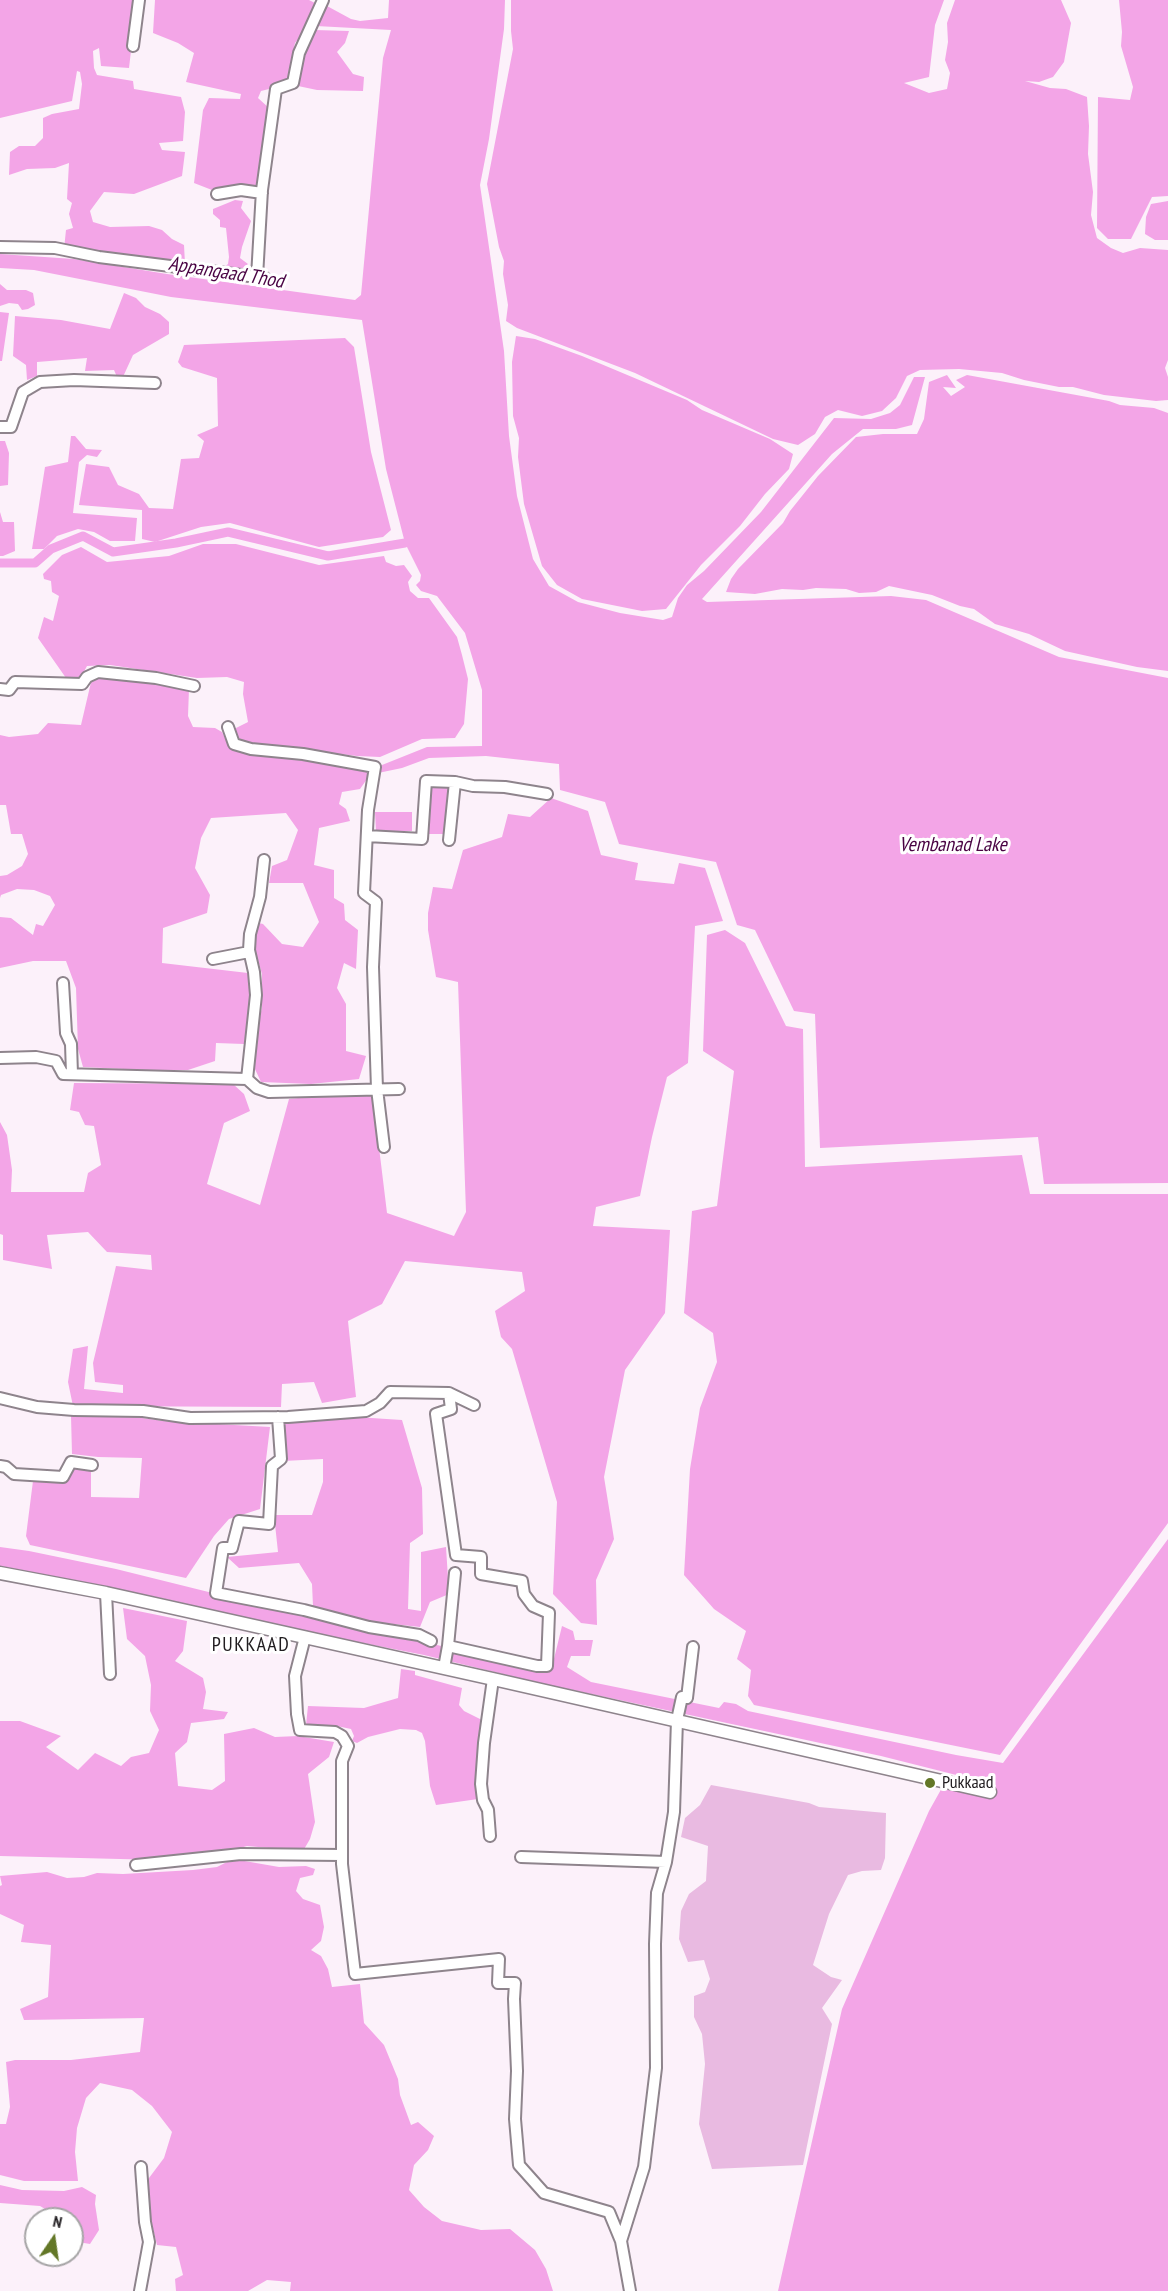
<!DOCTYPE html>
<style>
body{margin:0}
#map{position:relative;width:1168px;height:2291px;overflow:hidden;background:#fcf1fa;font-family:"PT Sans Narrow",sans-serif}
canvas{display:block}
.north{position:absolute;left:24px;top:2207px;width:60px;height:60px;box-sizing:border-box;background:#fff;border:2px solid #a6a5a6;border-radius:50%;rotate:13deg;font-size:16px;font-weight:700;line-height:24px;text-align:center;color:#211d20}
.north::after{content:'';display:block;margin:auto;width:21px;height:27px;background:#637727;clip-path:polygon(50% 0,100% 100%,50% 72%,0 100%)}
</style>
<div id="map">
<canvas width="1168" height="2291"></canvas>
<div class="north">N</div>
</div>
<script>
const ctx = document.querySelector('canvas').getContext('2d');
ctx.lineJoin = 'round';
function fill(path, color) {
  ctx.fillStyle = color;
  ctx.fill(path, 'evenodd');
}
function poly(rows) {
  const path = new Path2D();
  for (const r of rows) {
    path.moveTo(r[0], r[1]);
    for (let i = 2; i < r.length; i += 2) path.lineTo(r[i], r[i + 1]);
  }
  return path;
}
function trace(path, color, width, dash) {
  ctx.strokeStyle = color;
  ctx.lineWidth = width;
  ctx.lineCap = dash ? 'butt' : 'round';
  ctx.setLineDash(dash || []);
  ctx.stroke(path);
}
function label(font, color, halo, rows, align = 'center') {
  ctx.font = font + ' "PT Sans Narrow",sans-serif';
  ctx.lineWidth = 6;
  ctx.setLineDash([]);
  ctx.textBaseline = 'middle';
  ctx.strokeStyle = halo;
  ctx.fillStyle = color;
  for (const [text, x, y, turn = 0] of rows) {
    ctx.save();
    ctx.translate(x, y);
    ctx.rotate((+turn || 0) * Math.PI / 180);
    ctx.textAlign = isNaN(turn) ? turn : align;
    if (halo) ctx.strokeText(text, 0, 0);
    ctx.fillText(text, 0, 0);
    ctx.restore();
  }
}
fill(poly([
 [711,1785,809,1803,819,1807,886,1813,885,1858,881,1870,862,1871,848,1875,829,1914,813,1965,831,1977,842,1980,822,2008,832,2024,803,2165,712,2169,699,2124,705,2064,702,2034,694,2017,694,1996,705,1992,710,1979,704,1960,688,1962,679,1939,681,1911,689,1894,706,1881,708,1846,681,1837,685,1818,700,1805]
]), '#e9bae1');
fill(poly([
 [0,0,137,0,129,68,101,66,99,48,93,51,94,68,97,75,133,81,134,89,181,97,185,112,183,141,159,143,162,150,185,152,182,176,134,194,104,192,90,211,93,222,110,227,149,226,162,230,172,239,184,245,185,264,64,249,66,230,73,228,69,214,72,203,67,199,69,163,55,168,27,169,9,175,10,152,19,146,35,146,43,138,43,118,52,114,79,109,82,84,80,72,77,71,72,101,0,118],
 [155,0,309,0,315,3,303,33,295,43,288,79,269,89,261,91,258,98,269,108,256,186,230,186,212,190,194,183,203,110,209,98,240,99,241,94,186,82,194,53,178,43,153,33],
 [389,0,505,0,504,29,489,139,480,185,504,351,509,436,517,496,533,559,549,586,578,602,620,613,663,620,672,617,678,598,687,585,704,571,761,512,834,418,871,419,890,413,900,405,914,377,925,377,912,425,896,429,863,429,832,454,702,599,707,602,891,596,926,600,1059,657,1168,678,1168,1183,1044,1184,1038,1137,820,1148,815,1014,794,1011,755,930,737,925,716,862,619,844,605,802,560,790,559,764,486,756,429,758,402,768,378,773,377,767,427,747,482,746,482,690,465,633,437,596,421,591,416,585,420,581,421,575,405,543,386,469,362,320,171,297,34,270,0,268,0,254,74,259,167,274,355,300,361,295,383,58,391,30,316,26,321,8,327,6,351,19,360,21,388,18],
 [511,0,944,0,935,25,929,77,904,83,929,93,947,89,950,73,945,60,948,42,947,23,955,0,1061,0,1071,23,1064,62,1053,77,1039,82,1025,81,1050,88,1066,89,1087,97,1089,126,1088,154,1093,192,1091,215,1097,238,1111,248,1123,253,1140,248,1168,250,1168,360,1165,368,1168,377,1168,400,1156,401,1104,395,1073,387,1059,387,1024,380,1002,373,959,369,920,370,907,376,896,398,882,411,862,416,838,410,825,417,815,434,798,445,773,439,635,373,517,328,506,321,508,305,503,274,504,261,499,247,487,184,513,49,511,31],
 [1119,0,1168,0,1168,196,1152,197,1131,239,1108,239,1097,228,1098,97,1130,100,1133,87,1121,46,1122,32],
 [315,30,349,31,345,43,337,52,353,74,364,77,363,91,317,90,298,86,303,52],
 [235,200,243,201,241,208,251,221,242,247,240,258,248,264,240,270,222,269,228,264,229,257,226,228,220,227,220,220,213,214,213,209],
 [1168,201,1168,240,1155,240,1145,234,1146,217,1151,204],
 [0,284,7,290,26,290,33,293,35,305,28,309,22,310,18,304,9,303,0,306],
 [124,293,136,298,145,307,160,314,169,322,169,334,133,355,122,379,117,377,114,370,85,371,87,358,37,362,37,376,27,380,26,365,13,356,15,316,61,320,110,329],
 [0,312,9,313,2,361,0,361],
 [516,336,535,339,582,356,687,400,702,410,770,439,793,454,789,469,765,494,740,526,701,565,666,609,642,611,582,599,557,585,542,566,524,504,518,457,519,438,513,416,512,362],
 [345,338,354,347,371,452,391,530,383,537,319,547,230,523,201,527,155,542,142,539,142,510,79,505,86,464,109,467,118,485,139,494,149,508,173,509,181,459,199,458,204,441,197,435,218,426,217,378,182,367,178,362,184,345],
 [947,375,956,388,943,387,951,396,965,387,956,380,967,375,1109,401,1120,405,1154,408,1168,413,1168,671,1137,667,1065,651,1029,634,995,624,974,609,960,606,932,595,889,586,876,592,859,593,846,589,816,588,803,590,782,589,755,594,726,592,731,579,738,569,783,523,790,511,818,476,856,437,883,434,917,434,924,419,929,382],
 [71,436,75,436,86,449,102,450,97,457,87,455,79,462,73,513,137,518,135,541,110,541,94,532,78,529,57,536,44,549,32,549,45,467,68,462],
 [0,441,5,441,9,453,8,485,0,486],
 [0,512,3,522,14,522,15,551,3,556,0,556],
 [203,544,236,544,319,565,384,556,386,562,396,566,404,565,412,576,408,582,410,591,418,598,429,598,457,637,462,655,468,679,464,724,455,738,422,739,380,757,357,756,256,744,243,741,238,737,234,729,248,722,243,694,244,682,227,677,197,678,110,665,87,666,80,679,66,678,38,638,44,617,53,621,59,596,52,592,51,581,44,579,43,574,62,555,81,547,107,562,169,556],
 [92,678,156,681,189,689,188,716,193,727,215,728,222,732,229,746,241,751,368,767,367,779,360,789,342,792,339,804,346,809,350,821,319,828,314,865,334,870,334,898,344,904,345,920,358,930,356,969,344,963,337,988,346,1004,346,1051,366,1056,359,1079,311,1084,261,1082,254,1067,255,1042,262,1007,262,974,252,940,254,922,263,924,282,944,303,947,319,922,303,883,269,883,272,866,287,860,298,830,286,813,211,818,201,838,195,868,210,895,207,913,163,928,162,963,248,973,250,1004,244,1044,216,1043,215,1061,188,1070,144,1070,83,1067,78,1049,76,988,66,961,33,961,0,968,0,917,11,918,33,935,36,924,43,926,55,905,50,896,34,890,17,889,1,895,0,898,0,876,7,875,22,866,28,854,22,834,11,834,6,805,0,805,0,735,9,737,38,734,48,723,81,725],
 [428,785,449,785,449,834,428,834],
 [551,798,588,811,601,855,638,863,635,880,674,884,679,863,705,868,723,921,695,926,688,1063,667,1077,652,1137,640,1196,596,1207,593,1226,670,1230,665,1313,625,1370,604,1477,614,1539,596,1580,597,1625,581,1623,553,1594,557,1502,512,1349,501,1337,495,1311,525,1291,522,1272,405,1261,382,1304,348,1321,356,1397,322,1403,314,1382,282,1384,281,1407,73,1406,68,1382,73,1349,88,1346,84,1389,123,1393,123,1385,95,1382,93,1363,116,1266,152,1270,151,1255,107,1252,88,1232,47,1235,52,1269,3,1260,3,1235,0,1234,0,1122,7,1135,12,1170,11,1192,84,1192,88,1173,101,1165,94,1126,85,1125,79,1112,70,1110,74,1083,233,1084,244,1094,250,1111,224,1123,207,1184,260,1205,289,1099,372,1090,387,1213,454,1236,466,1212,458,982,436,977,428,930,428,913,433,887,452,889,463,850,502,837,508,814,530,817],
 [375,812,412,812,412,831,376,831],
 [725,930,745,943,786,1026,803,1029,805,1167,1022,1155,1030,1194,1168,1194,1168,1523,1000,1755,754,1705,748,1696,751,1670,737,1659,746,1631,714,1609,684,1575,690,1469,700,1408,717,1362,713,1333,684,1313,692,1211,717,1206,734,1071,703,1051,707,935],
 [71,1416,128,1416,164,1421,270,1427,260,1509,229,1519,214,1536,186,1578,30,1545,26,1536,33,1481,68,1481,69,1466,91,1470,91,1497,139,1498,142,1458,98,1457,72,1454],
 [356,1417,402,1420,422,1488,423,1534,410,1543,408,1609,421,1611,421,1552,446,1547,449,1594,430,1602,420,1627,357,1620,313,1606,312,1584,299,1563,239,1568,227,1557,278,1552,274,1515,312,1515,323,1482,323,1459,283,1461,280,1420],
 [1168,1539,1168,2291,778,2291,842,2009,929,1811,943,1786,992,1796,996,1785,881,1756,540,1683,424,1655,312,1633,161,1598,0,1566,0,1547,29,1551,116,1569,269,1607,543,1669,552,1667,562,1626,573,1631,575,1640,593,1640,590,1656,571,1656,567,1667,591,1682,719,1708,724,1702,736,1704,748,1711,956,1755,1003,1763],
 [123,1608,187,1621,183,1651,175,1661,203,1678,206,1692,203,1709,228,1712,224,1719,191,1723,187,1742,175,1753,178,1786,212,1790,225,1781,224,1734,254,1728,275,1737,298,1736,334,1742,329,1757,308,1774,315,1822,310,1839,303,1851,247,1846,218,1854,160,1860,0,1856,0,1721,20,1721,61,1736,46,1747,78,1770,95,1753,121,1766,131,1757,149,1753,159,1730,150,1711,151,1685,145,1656,127,1639],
 [401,1669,415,1671,415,1675,462,1688,459,1705,464,1711,482,1720,478,1799,436,1805,430,1786,425,1741,422,1733,416,1730,400,1729,368,1737,357,1743,352,1741,354,1736,351,1729,332,1725,306,1725,308,1706,364,1708,398,1698],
 [233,1859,279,1867,306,1866,315,1869,313,1875,300,1878,296,1891,303,1899,320,1905,324,1927,321,1941,311,1950,321,1956,328,1969,332,1987,360,1984,364,2023,384,2045,398,2079,400,2095,411,2125,418,2122,434,2136,428,2150,414,2165,409,2190,424,2207,442,2221,481,2230,510,2229,535,2250,546,2269,553,2291,290,2291,291,2282,267,2280,248,2291,176,2291,175,2279,183,2275,176,2247,157,2245,150,2216,146,2182,164,2158,172,2132,152,2106,132,2090,100,2083,86,2098,77,2128,75,2152,78,2181,24,2181,0,2175,0,2124,6,2124,10,2107,6,2062,15,2060,71,2060,140,2052,144,2018,24,2020,20,2009,48,1997,51,1945,21,1942,24,1925,0,1914,0,1886,2,1885,0,1876,47,1872,67,1878,84,1877,97,1873,123,1874,193,1870,217,1867],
 [0,2185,22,2190,64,2191,82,2187,96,2195,95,2204,99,2230,90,2244,72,2241,77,2228,72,2225,72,2219,62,2219,40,2206,0,2203]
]), '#f3a5e7');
trace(poly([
 [0,563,35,563,51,549,83,536,113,552,176,543,228,532,328,556,405,543]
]), '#f3a5e7', 9);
const minor = poly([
 [133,46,139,0],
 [217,194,241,190,262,193],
 [0,247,55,248,99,257,265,278],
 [257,277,262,190,276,89,293,83,299,53,323,0],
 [0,427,11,427,23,392,40,382,74,380,155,383],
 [0,689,9,690,15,682,82,684,87,677,98,672,156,678,194,686],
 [228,727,234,744,251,749,303,754,375,767,368,810,364,893,376,902,373,967,377,1089,384,1147],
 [455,782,473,786,505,787,547,794],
 [367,836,422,839,426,781,455,782,449,840],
 [213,959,249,952],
 [63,983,66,1033,71,1044,72,1074],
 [0,1058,36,1057,56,1061,63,1074,247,1079,257,1088,269,1092,399,1089],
 [247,1079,256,995,254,972,249,950,250,934,260,897,264,860],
 [449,1393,474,1405],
 [0,1398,37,1407,74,1410,143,1411,190,1418,288,1417,366,1411,380,1403,390,1392,449,1393,451,1409,436,1414,456,1555,481,1557,481,1574,522,1581,524,1594,533,1606,549,1613,547,1666,537,1666,448,1646],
 [278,1417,281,1459,272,1466,269,1524,239,1521,232,1548,223,1548,216,1593,304,1610,369,1627,419,1635,431,1641],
 [0,1466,6,1467,14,1474,63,1477,71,1462,92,1465],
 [106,1593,110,1674],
 [305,1637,295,1676,297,1714,300,1730,335,1732,342,1736,348,1746,342,1761,342,1864,355,1974,499,1959,498,1983,515,1983,514,1999,517,2071,515,2119,519,2165,544,2193,609,2212,621,2241,630,2291],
 [444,1668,448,1646,455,1573],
 [490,1836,488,1810,483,1800,481,1784,484,1743,493,1679],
 [521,1857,666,1862],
 [136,1865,241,1854,342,1855],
 [621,2241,644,2167,656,2068,655,1944,657,1893,666,1862,674,1812,677,1720,682,1697,687,1698,693,1647],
 [140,2291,149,2242,145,2222,141,2167]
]);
const tertiary = poly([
 [0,1573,106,1593,493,1679,990,1792]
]);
trace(minor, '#8e848c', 14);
trace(tertiary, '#8e848c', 15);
trace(minor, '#fff', 10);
trace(tertiary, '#fff', 12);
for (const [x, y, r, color] of [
 [930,1783,6,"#637727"]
]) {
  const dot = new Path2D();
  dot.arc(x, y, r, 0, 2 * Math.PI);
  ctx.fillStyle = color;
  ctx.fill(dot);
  trace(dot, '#fff', 2);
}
label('18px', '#211d20', '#fff', [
 ["Pukkaad",942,1783]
], 'left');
label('italic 20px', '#490343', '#fff', [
 ["Appangaad Thod",226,273,9],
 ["Vembanad Lake",953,845]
]);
ctx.letterSpacing = '1.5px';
label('20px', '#211d20', '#fff', [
 ["PUKKAAD",251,1645]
]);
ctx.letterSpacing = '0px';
</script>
